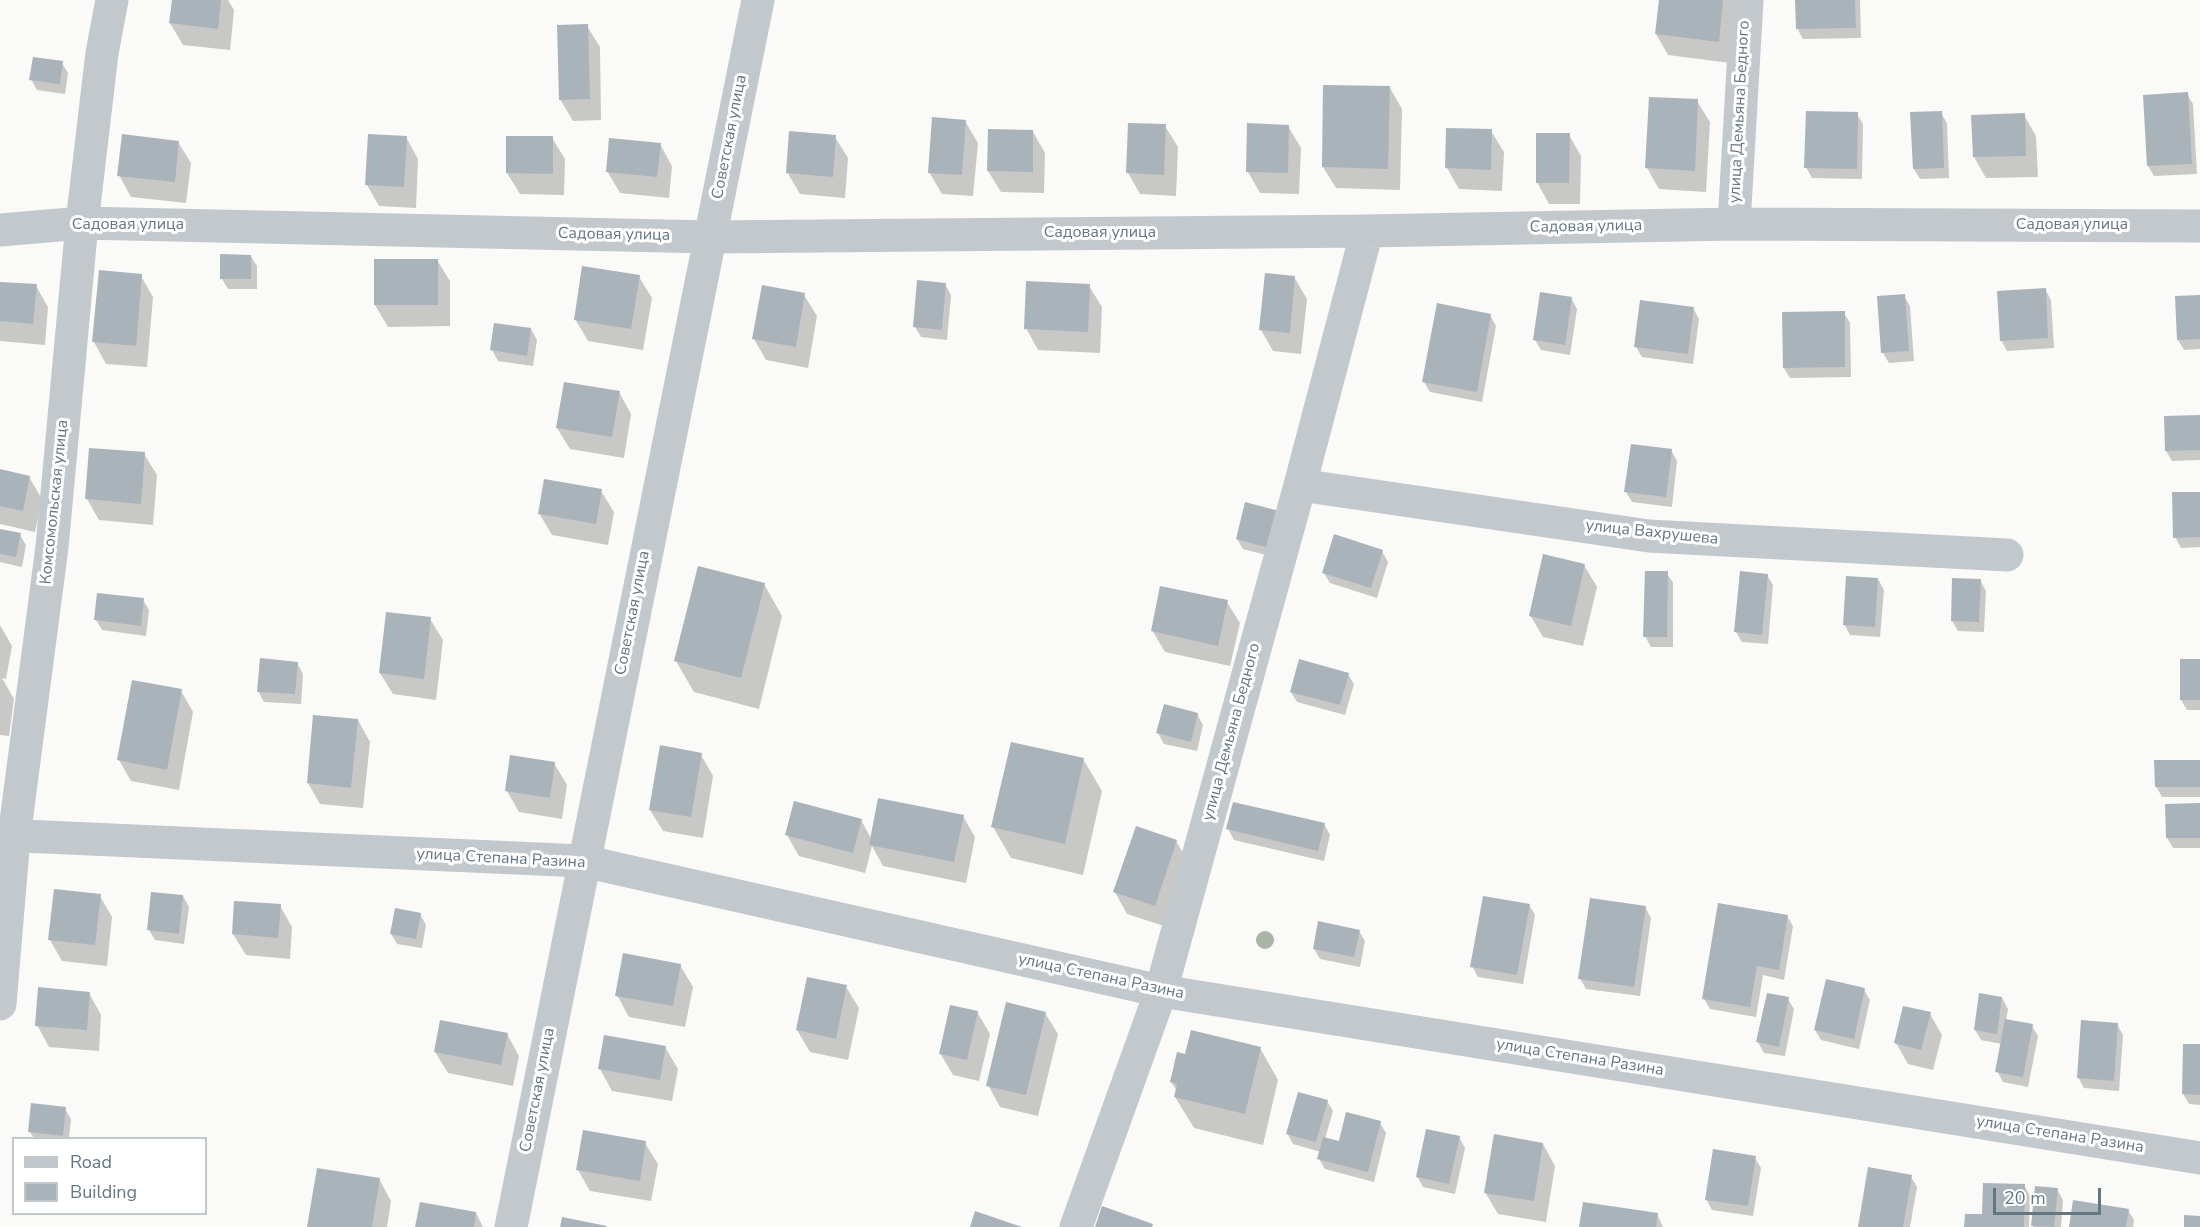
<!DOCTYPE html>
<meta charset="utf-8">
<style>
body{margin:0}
#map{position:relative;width:2200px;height:1227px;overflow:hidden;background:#fafaf8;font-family:"Nunito Sans",sans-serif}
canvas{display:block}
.legend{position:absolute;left:12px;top:1137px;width:195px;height:78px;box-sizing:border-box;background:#fff;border:2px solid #c1c8cd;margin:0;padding:8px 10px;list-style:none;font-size:18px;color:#657683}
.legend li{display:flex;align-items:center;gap:12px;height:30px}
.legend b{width:30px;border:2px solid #c1c8cd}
.scale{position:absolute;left:1993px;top:1188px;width:108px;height:27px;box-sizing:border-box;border:3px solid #657683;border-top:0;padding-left:8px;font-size:18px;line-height:21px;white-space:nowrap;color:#657683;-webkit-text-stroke:4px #fff;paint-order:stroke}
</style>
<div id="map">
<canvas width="2200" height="1227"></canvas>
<ul class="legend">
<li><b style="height:8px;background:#c3c8cc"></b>Road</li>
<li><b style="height:16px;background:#aab3b9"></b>Building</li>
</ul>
<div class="scale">20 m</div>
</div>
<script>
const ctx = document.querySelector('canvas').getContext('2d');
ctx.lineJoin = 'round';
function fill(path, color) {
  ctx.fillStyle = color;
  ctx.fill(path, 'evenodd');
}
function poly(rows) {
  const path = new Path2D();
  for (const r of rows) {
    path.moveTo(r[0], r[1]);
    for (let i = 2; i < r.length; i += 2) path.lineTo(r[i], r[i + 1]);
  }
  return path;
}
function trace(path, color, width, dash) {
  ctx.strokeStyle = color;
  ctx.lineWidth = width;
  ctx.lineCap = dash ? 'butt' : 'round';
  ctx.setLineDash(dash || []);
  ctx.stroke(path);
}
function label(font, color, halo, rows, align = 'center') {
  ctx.font = font + ' "Nunito Sans",sans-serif';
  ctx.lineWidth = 6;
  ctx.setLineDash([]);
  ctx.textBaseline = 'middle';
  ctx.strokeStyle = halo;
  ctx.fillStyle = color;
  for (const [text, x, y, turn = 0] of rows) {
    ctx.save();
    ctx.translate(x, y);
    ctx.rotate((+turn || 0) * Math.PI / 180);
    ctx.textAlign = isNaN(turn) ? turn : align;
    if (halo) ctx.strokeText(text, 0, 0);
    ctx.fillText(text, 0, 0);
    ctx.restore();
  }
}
fill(poly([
 [173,0,228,0,234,10,230,50,183,45,170,23],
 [1660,0,1738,0,1730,63,1668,55,1656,34],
 [1796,0,1860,0,1861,38,1803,39,1797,28],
 [587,26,600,47,601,120,573,121,560,99],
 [62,63,68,73,65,94,37,90,31,79],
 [1390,88,1402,109,1400,190,1336,188,1323,167],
 [2187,94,2193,104,2197,174,2154,176,2148,166,2144,96],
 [1697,101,1710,122,1706,192,1659,189,1647,168],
 [1941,113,1947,123,1949,178,1920,179,1914,169],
 [1857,114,1863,124,1862,179,1812,178,1806,167],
 [2024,115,2036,136,2038,177,1986,178,1974,157],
 [965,121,978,143,973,196,942,194,929,172],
 [1165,126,1178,147,1176,196,1140,194,1128,173],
 [1288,126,1301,148,1299,194,1260,193,1248,172],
 [1491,131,1504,152,1502,191,1459,189,1447,168],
 [1033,132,1045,153,1044,193,1001,192,988,171],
 [1569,135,1581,156,1580,204,1549,204,1537,182],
 [406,137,418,159,416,208,379,206,367,185],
 [835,137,848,158,845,198,800,194,787,172],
 [552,138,565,159,564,195,520,194,507,173],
 [178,142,191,163,186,203,131,197,119,175],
 [660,144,672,166,669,198,620,193,607,171],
 [251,256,257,266,257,289,228,289,222,279],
 [375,260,437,260,450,281,450,326,388,327,375,305],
 [141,276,153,297,147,367,106,364,94,342],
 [639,277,652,298,643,350,588,341,575,319],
 [1294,277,1307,299,1301,354,1273,351,1261,330],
 [0,283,36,286,48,307,45,345,0,341],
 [945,284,951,295,947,340,921,337,915,327],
 [1089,286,1102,307,1100,353,1038,350,1026,328],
 [2045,289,2051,300,2054,348,2007,351,2001,340],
 [804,295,817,316,808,368,766,360,754,339],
 [1904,296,1910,306,1914,361,1889,363,1883,353],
 [2200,296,2200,349,2184,350,2178,340],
 [1571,298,1577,309,1570,355,1541,350,1535,340],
 [1693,308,1699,319,1693,364,1642,357,1636,347],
 [1844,313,1850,323,1851,377,1790,378,1784,368,1783,314],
 [1490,315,1496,326,1482,402,1430,392,1424,382],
 [531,329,537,340,533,366,498,361,492,350],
 [619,392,631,414,624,458,570,449,557,428],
 [2200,417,2200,460,2172,461,2166,451],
 [1671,450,1677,461,1672,507,1632,502,1626,492],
 [144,454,157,475,153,525,99,520,87,499],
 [0,471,29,477,42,499,35,532,0,524],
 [601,491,614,512,608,545,552,535,539,513],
 [2200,493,2200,547,2181,548,2175,537],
 [1246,504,1274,557,1243,549,1237,539],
 [0,531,20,535,26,545,22,567,0,562],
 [1382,551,1388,562,1377,598,1330,583,1324,573],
 [1584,565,1597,587,1583,646,1543,637,1530,615],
 [1667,573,1673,583,1673,647,1651,647,1645,636],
 [1767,575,1773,585,1768,644,1742,642,1736,632],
 [1878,579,1884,590,1880,637,1850,635,1844,624],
 [1980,580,1986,591,1984,632,1958,631,1952,621],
 [764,584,782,616,759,709,694,692,676,661],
 [143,600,149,610,146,636,102,630,96,620],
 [1227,602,1240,623,1230,666,1165,652,1152,630],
 [430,619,443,640,436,700,393,694,380,673],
 [0,625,12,646,6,679,2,678,14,699,9,736,0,735],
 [2200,660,2200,710,2187,710,2181,700],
 [297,663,303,674,301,704,264,702,258,691],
 [1348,674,1354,684,1345,715,1297,702,1291,692],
 [181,691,193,712,179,790,131,781,119,760],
 [1197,714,1203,725,1197,751,1164,744,1158,733],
 [358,720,370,742,363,808,320,804,308,783],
 [701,755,713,776,703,838,663,831,650,810],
 [1083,759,1102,791,1083,875,1011,858,993,827],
 [2200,762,2200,797,2162,797,2156,786],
 [554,763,567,785,562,819,519,812,507,791],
 [2200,805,2200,848,2173,848,2167,838],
 [963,816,975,837,966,883,883,866,872,846,865,873,799,856,787,835,861,820,872,840],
 [1324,824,1330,835,1324,861,1234,840,1228,829],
 [1176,841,1189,863,1167,927,1127,914,1115,892],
 [100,896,112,917,107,966,62,961,50,940],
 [183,896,189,907,184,944,155,940,149,930],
 [1529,905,1535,915,1523,984,1478,977,1472,966],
 [280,906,292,927,290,959,246,955,233,934],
 [1645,907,1651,918,1640,996,1586,989,1580,978],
 [420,914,426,925,422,948,397,944,391,934],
 [1787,916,1793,926,1784,980,1763,975,1756,1017,1710,1009,1704,999],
 [1359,931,1365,941,1360,967,1320,959,1314,949],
 [680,965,693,987,685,1027,629,1017,617,995],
 [846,987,859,1008,848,1060,810,1052,797,1030],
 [1864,990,1870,1000,1859,1049,1821,1040,1815,1030],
 [89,993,101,1015,99,1051,49,1047,37,1025],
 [2002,998,2008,1009,2006,1021,2032,1026,2038,1036,2028,1087,2003,1082,1997,1071,2002,1044,1981,1040,1975,1030],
 [1788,999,1794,1009,1785,1056,1764,1053,1758,1042],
 [977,1012,990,1034,979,1081,953,1075,940,1053],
 [1045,1013,1058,1034,1038,1116,1000,1107,988,1085],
 [1930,1014,1942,1035,1933,1070,1908,1064,1896,1043],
 [2117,1024,2123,1035,2119,1091,2084,1088,2078,1077],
 [507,1034,519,1056,513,1086,448,1073,435,1052],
 [2185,1045,2200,1046,2200,1105,2189,1104,2183,1094],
 [665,1047,678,1069,672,1101,612,1091,600,1069],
 [1260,1048,1278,1080,1263,1145,1194,1128,1175,1097,1177,1091,1171,1082,1187,1056],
 [1327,1101,1333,1111,1325,1139,1340,1143,1380,1123,1386,1133,1374,1182,1325,1169,1319,1159,1321,1152,1293,1144,1287,1133],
 [65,1109,71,1119,69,1138,34,1138,30,1132],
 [1459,1137,1465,1148,1455,1194,1423,1187,1417,1176],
 [645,1143,658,1164,651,1201,590,1191,578,1170],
 [1543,1144,1555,1166,1546,1222,1498,1214,1485,1192],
 [1755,1158,1761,1168,1753,1216,1712,1210,1706,1199],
 [1911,1177,1917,1187,1910,1227,1859,1227],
 [379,1179,391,1201,387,1227,309,1227],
 [2024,1185,2030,1196,2029,1227,1966,1227],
 [2057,1189,2063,1200,2061,1227,2033,1227],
 [2128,1210,2134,1220,2133,1227,2071,1227],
 [476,1213,483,1227,417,1227],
 [1657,1214,1663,1227,1581,1227]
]), '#0003');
fill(poly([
 [172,0,221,0,218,29,169,23],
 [1659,0,1723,0,1719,42,1655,34],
 [1795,0,1855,0,1856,28,1796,29],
 [588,24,590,99,559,100,557,25],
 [33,57,63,61,60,84,29,80],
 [1323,85,1390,86,1388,169,1322,167],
 [2188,92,2192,164,2147,166,2143,95],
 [1649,97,1698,99,1695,171,1645,168],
 [1806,111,1858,112,1857,169,1804,168],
 [1942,111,1944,168,1913,169,1910,112],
 [2025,113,2026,156,1973,157,1971,115],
 [932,117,966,120,962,175,928,173],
 [1128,123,1166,124,1164,175,1126,173],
 [1247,123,1289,125,1288,173,1246,172],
 [1446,128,1492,129,1491,170,1445,168],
 [988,129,1033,130,1033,172,987,171],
 [789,131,836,135,833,177,786,173],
 [1536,133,1570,133,1569,183,1536,183],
 [122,134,179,141,175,182,117,176],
 [368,134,407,136,404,187,365,185],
 [506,136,553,136,553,174,506,173],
 [609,138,661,143,657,177,606,172],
 [220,254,251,255,251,279,220,279],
 [374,259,438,259,438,305,374,305],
 [582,266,640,275,631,329,574,320],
 [99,270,142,274,136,346,92,342],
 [1265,273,1295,276,1290,333,1259,330],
 [917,280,946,283,942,330,913,327],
 [1026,281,1090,284,1088,332,1024,329],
 [0,282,37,284,33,324,0,321],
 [762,285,805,293,796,347,752,339],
 [2046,288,2048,338,2000,341,1997,291],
 [1540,292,1572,297,1565,345,1533,340],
 [1905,294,1909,351,1881,353,1877,296],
 [2200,295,2200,339,2177,340,2175,296],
 [1640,300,1694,307,1688,354,1634,347],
 [1437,303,1491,314,1477,392,1422,382],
 [1845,311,1845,367,1783,368,1782,312],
 [494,323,531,328,527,356,490,350],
 [564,382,620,391,612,437,556,428],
 [2200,415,2200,450,2165,451,2164,416],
 [1631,444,1672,449,1666,497,1624,492],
 [89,448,145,452,141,504,85,499],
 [0,469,30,476,23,511,0,506],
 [544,479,602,489,596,524,538,514],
 [2172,492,2200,492,2200,537,2173,538],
 [1245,502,1279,511,1269,548,1236,539],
 [0,529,21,533,16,557,0,554],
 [1334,534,1383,550,1371,588,1322,573],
 [1543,554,1585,564,1571,626,1529,616],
 [698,566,765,583,741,678,674,661],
 [1645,571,1668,571,1667,637,1643,637],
 [1740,571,1768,574,1762,635,1734,632],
 [1846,576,1878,578,1875,627,1843,625],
 [1952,578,1981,579,1979,622,1951,621],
 [1160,586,1228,600,1218,646,1151,631],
 [97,593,144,598,141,626,94,620],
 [386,612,431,617,424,679,379,673],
 [260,658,298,662,295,694,257,692],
 [1299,659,1349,673,1340,705,1290,692],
 [2180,659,2200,659,2200,700,2180,700],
 [132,680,182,689,167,770,117,760],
 [1164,704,1198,713,1191,742,1156,733],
 [313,715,358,719,351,788,307,783],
 [1011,742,1084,758,1065,844,991,827],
 [660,745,702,753,691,817,649,810],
 [510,755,555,762,550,798,505,791],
 [2154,760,2200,760,2200,787,2155,787],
 [878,798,964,815,954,862,869,845],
 [794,801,862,819,853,853,785,835],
 [1233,802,1325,823,1318,851,1226,829],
 [2200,803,2200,838,2166,838,2165,804],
 [1136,826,1177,840,1155,906,1113,892],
 [54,889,101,894,95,945,48,940],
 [151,892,183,895,179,934,147,930],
 [1483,896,1530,904,1517,975,1470,967],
 [1590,898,1646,906,1634,987,1578,979],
 [234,901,281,904,278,938,232,934],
 [1718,903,1788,915,1779,970,1757,966,1750,1007,1702,999],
 [395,908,421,913,416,939,390,934],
 [1318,921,1360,930,1354,957,1313,949],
 [623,953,681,964,673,1006,615,996],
 [807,977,847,985,836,1039,796,1030],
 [1826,979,1865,988,1854,1039,1814,1030],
 [38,987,90,992,87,1030,35,1026],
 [1767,993,1789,997,1779,1047,1756,1042],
 [1979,993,2002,997,1997,1034,1974,1030],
 [1006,1002,1046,1012,1026,1095,986,1086],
 [950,1005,978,1011,967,1060,939,1054],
 [1903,1006,1931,1012,1921,1050,1894,1043],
 [2005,1019,2033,1024,2023,1077,1995,1072],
 [440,1020,508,1033,501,1065,434,1052],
 [2081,1020,2118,1023,2114,1081,2077,1078],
 [1191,1030,1261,1047,1245,1114,1174,1097,1177,1084,1170,1082,1177,1052,1185,1054],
 [604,1035,666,1046,660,1080,598,1069],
 [2183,1044,2200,1044,2200,1095,2182,1094],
 [1298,1092,1328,1100,1316,1142,1286,1134],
 [31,1103,66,1107,63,1136,28,1132],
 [1346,1112,1381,1121,1368,1172,1317,1159,1323,1137,1339,1141],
 [1426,1129,1460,1136,1449,1184,1416,1177],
 [583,1130,646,1141,640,1181,576,1170],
 [1494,1134,1543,1143,1534,1201,1484,1193],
 [1713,1149,1756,1156,1748,1206,1705,1200],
 [1868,1167,1912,1175,1903,1227,1858,1227],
 [317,1168,380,1178,372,1227,307,1227],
 [1983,1183,2025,1184,2024,1227,1964,1227,1965,1214,1982,1214],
 [2035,1186,2058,1188,2054,1227,2031,1226],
 [2073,1200,2129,1209,2126,1227,2069,1227],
 [420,1202,476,1212,474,1227,415,1227],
 [1583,1202,1658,1213,1656,1227,1579,1227],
 [1102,1206,1153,1224,1152,1227,1095,1227],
 [975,1211,1022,1227,970,1227],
 [2184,1215,2200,1216,2200,1227,2184,1227],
 [562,1217,607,1226,606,1227,560,1227]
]), '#aab3b9');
trace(poly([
 [1734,224,1747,0],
 [0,230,82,223,710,237,1367,231,1734,224,2200,226],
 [1300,485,1649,536,2007,555],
 [0,835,583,861,1161,991,2200,1158],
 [0,1004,14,837,52,547,82,223,102,53,112,0],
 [511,1227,758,0],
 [1076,1227,1161,991,1300,485,1367,231]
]), '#c3c8cc', 33);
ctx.fillStyle = '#aab4a7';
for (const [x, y] of [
 [1265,940]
]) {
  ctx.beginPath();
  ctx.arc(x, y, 9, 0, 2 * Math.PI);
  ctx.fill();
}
label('16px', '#657683', '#fff', [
 ["улица Демьяна Бедного",1740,112,-87],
 ["Советская улица",730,137,-79],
 ["Садовая улица",128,225],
 ["Садовая улица",2072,225],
 ["Садовая улица",1586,227,-1],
 ["Садовая улица",1100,233],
 ["Садовая улица",614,235,1],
 ["Комсомольская улица",55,502,-84],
 ["улица Вахрушева",1652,533,6],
 ["Советская улица",633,613,-79],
 ["улица Демьяна Бедного",1232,732,-75],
 ["улица Степана Разина",501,859,3],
 ["улица Степана Разина",1101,977,12],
 ["улица Степана Разина",1580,1058,9],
 ["Советская улица",538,1090,-79],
 ["улица Степана Разина",2060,1135,9]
]);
</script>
